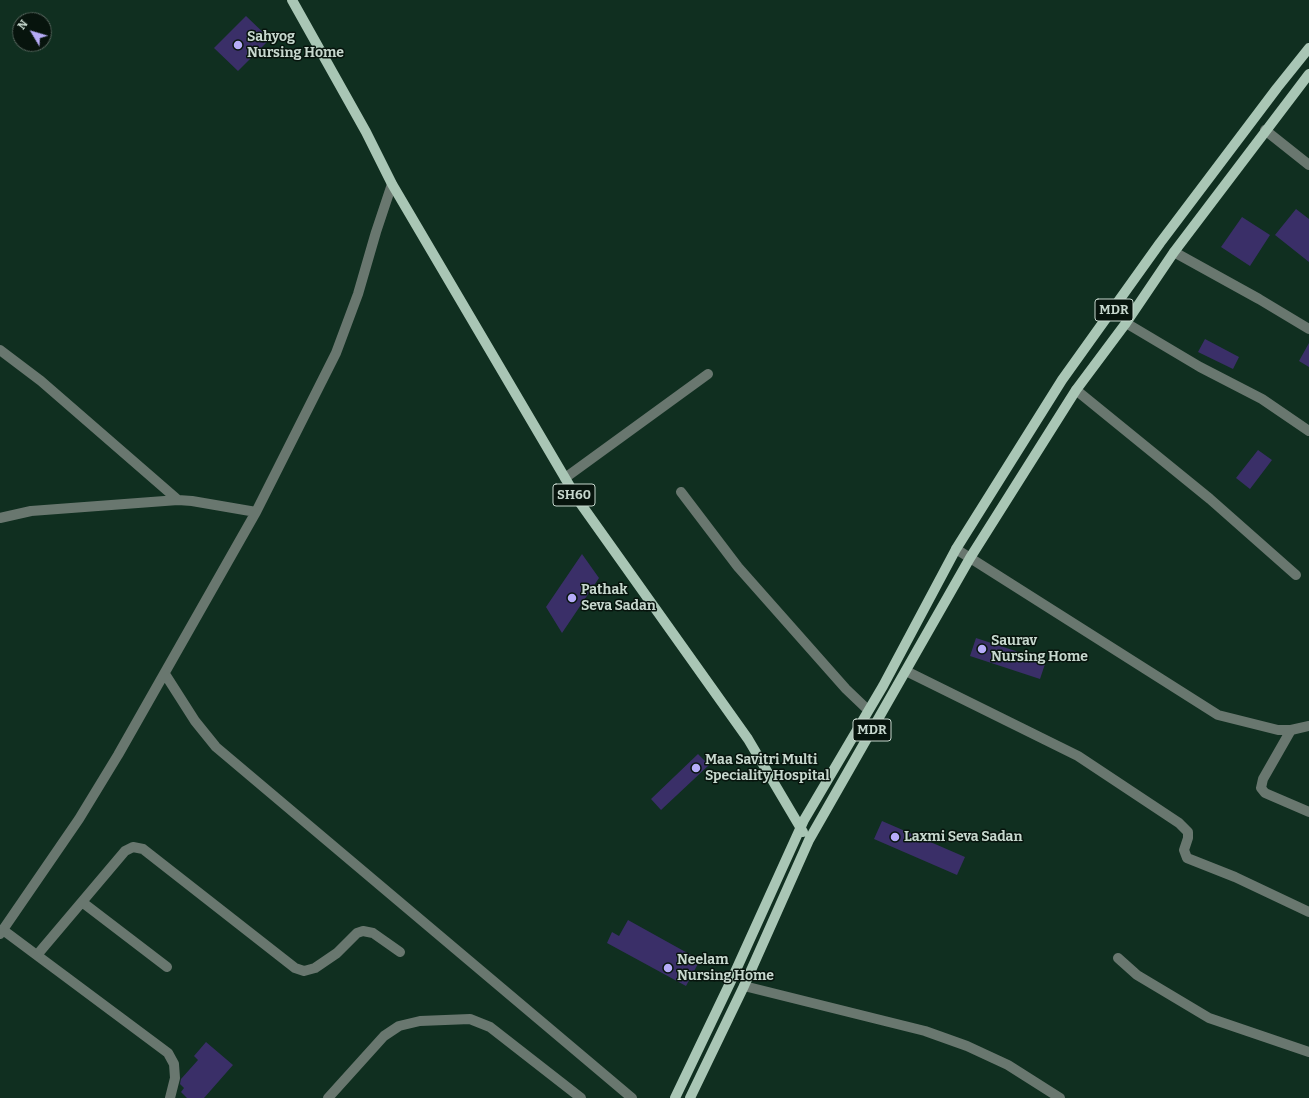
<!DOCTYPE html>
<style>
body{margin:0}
#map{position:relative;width:1309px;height:1098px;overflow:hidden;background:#102f20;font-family:Bitter,serif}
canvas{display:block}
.north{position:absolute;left:12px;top:12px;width:40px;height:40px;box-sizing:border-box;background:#07140d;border:1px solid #53625a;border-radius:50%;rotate:308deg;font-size:11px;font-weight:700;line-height:16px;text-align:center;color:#c6d7cd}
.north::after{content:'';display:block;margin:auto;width:14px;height:18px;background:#b6acf8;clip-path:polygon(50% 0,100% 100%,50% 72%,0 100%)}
</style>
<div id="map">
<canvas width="1309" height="1098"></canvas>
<div class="north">N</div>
</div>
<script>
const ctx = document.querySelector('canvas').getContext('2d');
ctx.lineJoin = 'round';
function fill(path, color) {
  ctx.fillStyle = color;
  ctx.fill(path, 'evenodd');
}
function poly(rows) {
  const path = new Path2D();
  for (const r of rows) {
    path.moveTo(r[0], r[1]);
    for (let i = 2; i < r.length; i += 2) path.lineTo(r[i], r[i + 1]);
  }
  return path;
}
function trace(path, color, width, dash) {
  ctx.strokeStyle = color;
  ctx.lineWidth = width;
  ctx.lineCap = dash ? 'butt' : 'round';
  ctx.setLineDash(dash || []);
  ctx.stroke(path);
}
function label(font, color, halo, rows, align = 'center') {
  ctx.font = font + ' Bitter,serif';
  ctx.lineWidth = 3;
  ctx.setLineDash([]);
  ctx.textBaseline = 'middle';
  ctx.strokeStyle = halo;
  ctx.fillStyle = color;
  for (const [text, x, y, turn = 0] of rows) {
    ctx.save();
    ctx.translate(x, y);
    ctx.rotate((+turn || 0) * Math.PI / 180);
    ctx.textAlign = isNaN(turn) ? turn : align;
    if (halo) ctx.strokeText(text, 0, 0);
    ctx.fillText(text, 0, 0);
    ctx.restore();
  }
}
fill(poly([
 [246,16,270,39,238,71,214,48],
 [1296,209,1309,219,1309,262,1275,235],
 [1242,217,1270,235,1250,266,1221,247],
 [1205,339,1239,357,1233,369,1198,352],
 [1309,343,1309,367,1299,361],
 [1258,450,1272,460,1250,489,1236,478],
 [582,554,599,578,562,633,546,607],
 [976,638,1046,661,1040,679,970,656],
 [698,754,709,765,661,810,651,799],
 [882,821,965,857,957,875,874,839],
 [628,920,700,960,686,986,607,943,612,932,619,936],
 [206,1042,233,1065,204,1098,187,1098,181,1092,184,1088,180,1084,181,1079,198,1060,194,1056]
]), '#3a2f68');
trace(poly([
 [1265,130,1309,165],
 [1174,252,1259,299,1309,329],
 [1126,323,1200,367,1262,399,1309,431],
 [0,350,41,381,178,500],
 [1076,390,1210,499,1296,575],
 [565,478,708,374],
 [681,492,738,567,846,689,868,710],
 [0,518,31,511,178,500,192,501,256,512],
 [956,549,1218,715,1278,730,1291,730,1309,726],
 [906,671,1078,756,1179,823,1188,832,1188,838,1184,850,1187,858,1235,877,1309,912],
 [165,674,195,721,216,747,632,1098],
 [1291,730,1263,779,1261,788,1265,793,1309,812],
 [82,902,167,967],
 [3,930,168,1053,174,1064,175,1078,170,1098],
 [0,934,79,819,118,755,256,512,336,353,358,294,376,232,392,184],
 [37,955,125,851,133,847,143,849,295,968,304,971,315,968,337,953,357,933,363,931,373,933,400,952],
 [1118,958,1137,975,1209,1018,1309,1052],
 [744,986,925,1031,967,1046,1008,1065,1060,1098],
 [328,1098,384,1036,399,1026,420,1021,470,1019,490,1027,581,1098]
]), '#69776f', 10);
trace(poly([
 [292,0,366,132,392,184,578,500,748,739,803,832],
 [675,1098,731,981,804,820,883,686,956,549,1062,380,1160,243,1277,88,1309,48],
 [690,1098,744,986,809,840,970,558,1076,390,1126,323,1174,252,1309,74]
]), '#a9c6b5', 10);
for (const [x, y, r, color] of [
 [238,45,5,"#b6acf8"],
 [572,598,5,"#b6acf8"],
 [982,649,5,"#b6acf8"],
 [696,768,5,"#b6acf8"],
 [895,837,5,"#b6acf8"],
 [668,968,5,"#b6acf8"]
]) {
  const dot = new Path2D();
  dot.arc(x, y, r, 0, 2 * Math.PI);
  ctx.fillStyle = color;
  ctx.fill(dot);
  trace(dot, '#07140d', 1.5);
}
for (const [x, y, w] of [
 [1114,310,38],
 [574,495,42],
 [872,730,38]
]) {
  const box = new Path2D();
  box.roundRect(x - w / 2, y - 11, w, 22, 3);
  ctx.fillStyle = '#07140d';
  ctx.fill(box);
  trace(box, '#c6d7cd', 1);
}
label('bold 13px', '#c6d7cd', null, [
 ["MDR",1114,310],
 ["SH60",574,495],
 ["MDR",872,730]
]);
label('bold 14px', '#c6d7cd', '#07140d', [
 ["Sahyog",247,37],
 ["Nursing Home",247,53],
 ["Pathak",581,590],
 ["Seva Sadan",581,606],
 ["Saurav",991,641],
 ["Nursing Home",991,657],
 ["Maa Savitri Multi",705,760],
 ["Speciality Hospital",705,776],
 ["Laxmi Seva Sadan",904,837],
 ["Neelam",677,960],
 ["Nursing Home",677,976]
], 'left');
</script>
